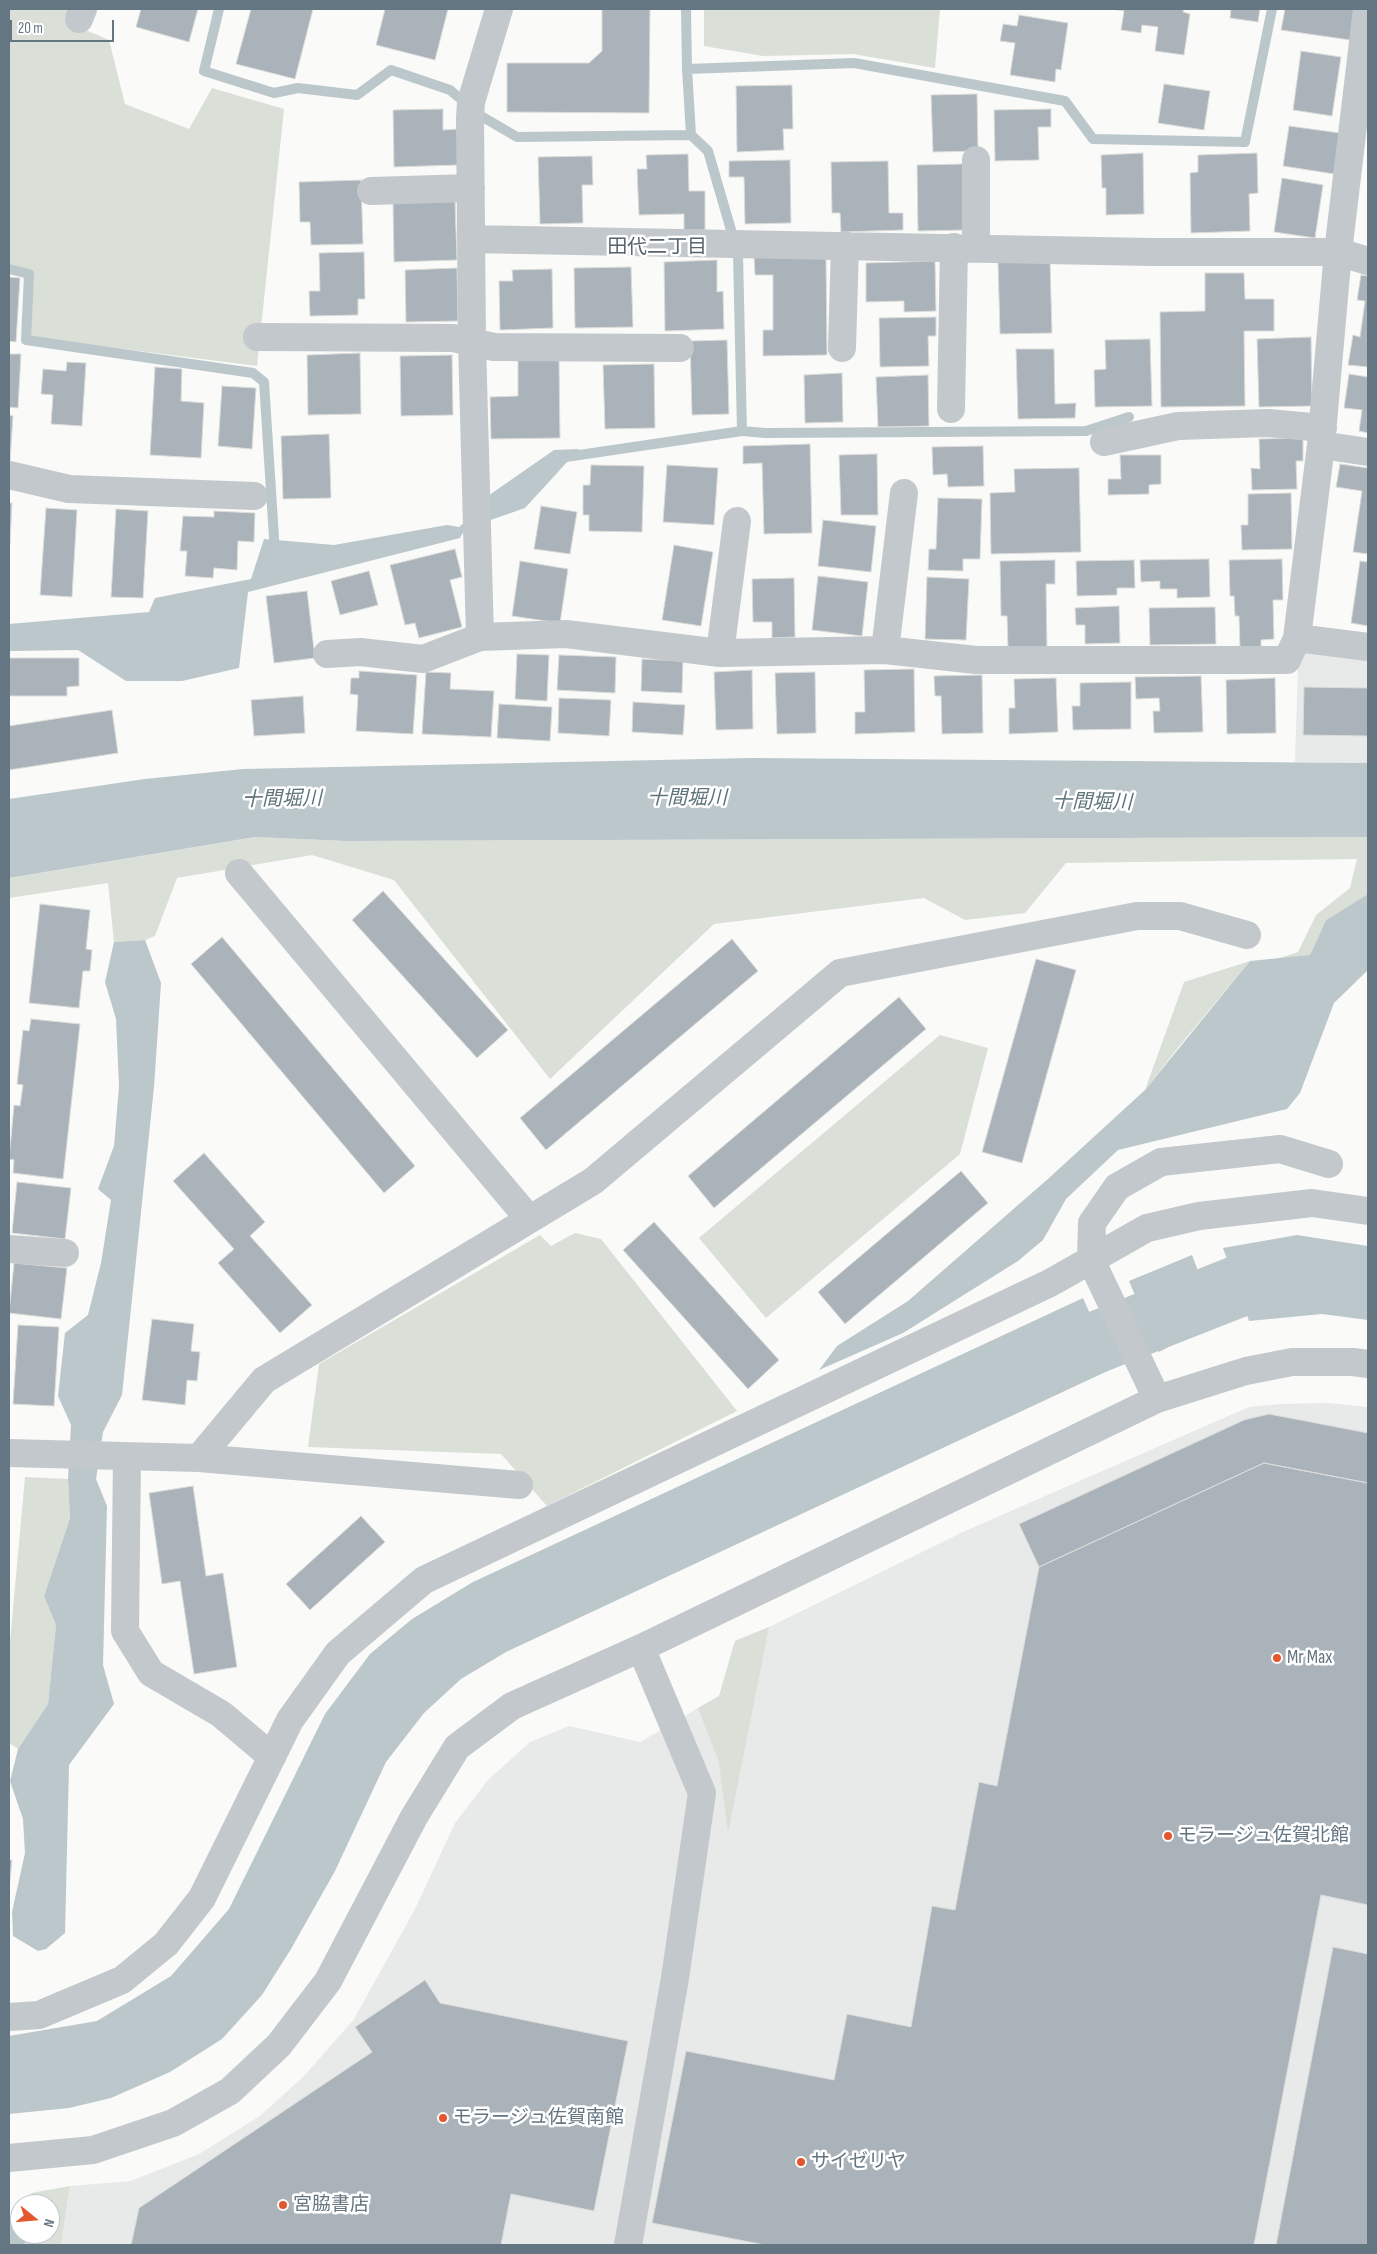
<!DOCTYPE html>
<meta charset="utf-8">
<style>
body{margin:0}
#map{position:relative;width:1377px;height:2254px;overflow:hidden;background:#fafaf8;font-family:"Sofia Sans Condensed",sans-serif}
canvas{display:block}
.frame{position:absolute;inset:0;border:10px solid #657683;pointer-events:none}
.north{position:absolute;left:10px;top:2194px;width:50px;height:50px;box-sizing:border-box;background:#fff;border:1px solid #c1c8cd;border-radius:50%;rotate:107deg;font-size:14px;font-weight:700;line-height:20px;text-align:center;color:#657683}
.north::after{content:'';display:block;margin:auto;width:18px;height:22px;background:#e4572e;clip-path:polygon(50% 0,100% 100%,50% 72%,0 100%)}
.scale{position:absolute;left:10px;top:20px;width:104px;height:22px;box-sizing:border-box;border:2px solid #657683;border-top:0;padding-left:6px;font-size:15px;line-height:18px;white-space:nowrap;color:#657683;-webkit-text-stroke:4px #fff;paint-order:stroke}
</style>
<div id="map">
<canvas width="1377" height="2254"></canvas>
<div class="frame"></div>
<div class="north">N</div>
<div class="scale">20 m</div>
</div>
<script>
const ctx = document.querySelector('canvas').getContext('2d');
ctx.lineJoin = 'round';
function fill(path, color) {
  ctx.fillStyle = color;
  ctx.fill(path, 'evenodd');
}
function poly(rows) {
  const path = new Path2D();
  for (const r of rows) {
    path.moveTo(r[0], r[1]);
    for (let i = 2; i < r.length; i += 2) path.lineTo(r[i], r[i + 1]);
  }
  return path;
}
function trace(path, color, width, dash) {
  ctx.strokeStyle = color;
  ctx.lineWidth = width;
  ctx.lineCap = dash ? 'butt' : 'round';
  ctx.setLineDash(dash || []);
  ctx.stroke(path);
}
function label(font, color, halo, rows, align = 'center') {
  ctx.font = font + ' "Sofia Sans Condensed","Noto Sans JP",sans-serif';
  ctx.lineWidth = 5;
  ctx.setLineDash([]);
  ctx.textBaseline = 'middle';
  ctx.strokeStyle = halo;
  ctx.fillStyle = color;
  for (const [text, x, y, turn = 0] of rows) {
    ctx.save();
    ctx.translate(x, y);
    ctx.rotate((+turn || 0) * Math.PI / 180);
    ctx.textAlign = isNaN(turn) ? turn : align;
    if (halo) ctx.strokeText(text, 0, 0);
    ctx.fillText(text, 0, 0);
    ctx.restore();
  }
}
fill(poly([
 [1304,648,1368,656,1368,763,1295,762,1298,666],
 [1328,1403,1368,1407,1368,2245,61,2245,70,2186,131,2181,199,2154,260,2116,305,2075,354,2019,414,1911,455,1823,488,1780,530,1742,569,1726,640,1742,719,1696,735,1641,769,1627,965,1531,1249,1407,1280,1404]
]), '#e8e9e9');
fill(poly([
 [9,9,73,9,69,23,109,40,125,104,189,129,212,88,284,109,257,366,29,337,33,272,9,265],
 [704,9,940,9,935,68,853,54,763,56,704,46],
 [255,837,346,841,1368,837,1368,894,1326,920,1310,955,1277,959,1298,952,1316,915,1350,888,1357,859,1066,863,1025,913,965,920,924,898,714,924,550,1079,394,880,312,855,177,878,155,936,145,940,114,942,108,883,9,898,9,878],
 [1250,961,1181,1044,1145,1090,1184,982],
 [940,1035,988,1048,960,1154,766,1318,699,1238],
 [575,1233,601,1239,737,1411,547,1506,501,1454,308,1447,319,1364,540,1235,551,1246],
 [25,1477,68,1479,70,1518,44,1596,56,1625,48,1704,18,1749,9,1743,9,1653],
 [769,1627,728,1833,719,1762,698,1708,719,1696,735,1641],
 [70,2186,61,2245,25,2245,26,2234,50,2234,50,2204,29,2204,31,2193]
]), '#dadfd7');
fill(poly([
 [579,449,525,508,465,529,460,538,248,592,239,668,182,681,126,681,78,650,9,651,9,624,149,612,155,598,251,579,264,539,334,545,447,525,459,527,483,508,485,498,554,450],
 [751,758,1368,763,1368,837,346,841,255,837,9,878,9,799,145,779,243,769],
 [1368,894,1368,970,1334,1003,1300,1093,1287,1109,1118,1150,1066,1199,1043,1240,1018,1261,903,1333,819,1370,837,1346,908,1301,1049,1178,1145,1090,1250,961,1310,955,1326,920],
 [145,940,161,983,154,1087,122,1395,103,1432,96,1479,107,1506,103,1665,114,1704,69,1765,65,1933,46,1949,38,1951,13,1936,12,1912,25,1853,23,1819,10,1781,18,1749,48,1704,56,1625,44,1596,70,1518,68,1479,71,1425,58,1396,65,1333,88,1315,101,1263,111,1200,98,1189,114,1146,119,1086,116,1019,105,982,114,942],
 [1297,1235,1368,1246,1368,1320,1322,1314,1249,1321,1223,1248],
 [1192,1255,1217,1321,1159,1352,1129,1281],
 [1083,1298,1114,1368,506,1652,461,1679,424,1713,386,1762,335,1871,291,1949,262,1995,222,2039,170,2072,111,2098,69,2108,9,2114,9,2036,97,2021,171,1976,229,1909,325,1714,370,1654,412,1619,473,1582],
 [9,2218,20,2219,20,2234,26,2234,25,2245,9,2245]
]), '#bbc7cb');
trace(poly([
 [219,9,204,71,274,93,298,88,357,95,391,70,450,90,481,116,517,137,691,135],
 [686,9,687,69],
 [9,269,29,274,26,340,253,373,264,382,275,553],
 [742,431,765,433,1086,431,1129,417],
 [559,458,742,431,738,254,708,151,691,135,687,69,854,63,1065,101,1093,139,1245,142,1272,9]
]), '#bbc7cb', 10);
trace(poly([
 [1023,1374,1069,1353,1262,1277,1324,1273,1368,1280]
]), '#bbc7cb', 62);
const building = poly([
 [141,9,198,9,189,42,136,27,141,9],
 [251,9,313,9,295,79,236,64,251,9],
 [385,9,448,9,435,60,376,45,385,9],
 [602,9,650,9,649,113,507,112,507,63,589,63,602,51,602,9],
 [1111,9,1184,9,1183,12,1190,14,1184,55,1155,51,1158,27,1142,25,1141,33,1121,30,1124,11,1111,9],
 [1231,9,1260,9,1258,22,1230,18,1231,9],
 [1285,9,1354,9,1350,40,1281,30,1285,9],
 [1019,15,1068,23,1061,70,1056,69,1055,82,1010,75,1015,43,1000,41,1003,24,1017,26,1019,15],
 [1301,51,1341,57,1332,116,1293,110,1301,51],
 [1164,84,1210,91,1204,130,1158,123,1164,84],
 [792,85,793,129,783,129,784,150,737,152,736,86,792,85],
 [977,94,978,151,933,152,931,95,977,94],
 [443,109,443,130,457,129,458,165,394,167,393,110,443,109],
 [1051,109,1051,127,1038,127,1039,160,995,161,994,110,1051,109],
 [1289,126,1340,133,1334,174,1283,166,1289,126],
 [1143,153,1144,214,1106,215,1106,188,1102,188,1101,155,1143,153],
 [1257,153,1258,193,1249,194,1250,231,1191,233,1190,173,1198,172,1198,155,1257,153],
 [688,154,689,191,705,191,705,230,684,230,684,214,639,215,637,169,647,169,646,155,688,154],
 [592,156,593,185,582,185,583,223,540,224,538,157,592,156],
 [790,160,791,223,745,224,744,177,729,177,729,161,790,160],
 [888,161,889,213,903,213,903,230,841,232,840,213,832,213,831,162,888,161],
 [963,164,965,230,918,231,917,165,963,164],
 [1282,178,1323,185,1315,238,1274,232,1282,178],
 [361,180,363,244,311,245,310,222,300,222,299,182,361,180],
 [455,201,457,260,394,262,393,203,455,201],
 [364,252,365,299,358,299,358,315,310,316,309,291,320,291,319,253,364,252],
 [826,256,827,355,763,356,763,330,773,330,773,275,755,275,754,257,826,256],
 [717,260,717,292,723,291,724,329,665,331,664,262,717,260],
 [935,261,936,311,904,312,904,301,866,302,866,263,935,261],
 [1050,261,1052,333,1000,334,998,262,1050,261],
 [631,267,633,327,575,328,574,268,631,267],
 [457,268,458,321,406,322,405,270,457,268],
 [552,269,553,328,500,330,499,281,513,281,512,270,552,269],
 [1205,273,1244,273,1245,299,1274,299,1274,331,1244,331,1245,406,1161,407,1160,312,1205,311,1205,273],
 [1361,275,1368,276,1368,367,1348,365,1353,335,1360,337,1365,301,1357,300,1361,275],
 [9,277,20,278,16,342,9,341,9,277],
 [936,317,936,336,928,336,929,366,880,367,879,318,936,317],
 [1311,337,1312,406,1259,407,1257,339,1311,337],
 [1150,339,1152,406,1095,407,1094,370,1106,369,1105,340,1150,339],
 [727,340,729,414,692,415,690,341,727,340],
 [1016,349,1054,349,1055,404,1076,403,1075,418,1018,419,1016,349],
 [360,353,361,414,308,415,307,355,360,353],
 [9,354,21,354,18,408,9,407,9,354],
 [452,355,453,415,401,416,400,356,452,355],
 [559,359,560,438,491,439,490,397,518,396,518,360,559,359],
 [67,362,86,363,82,426,51,424,53,395,41,394,43,369,66,371,67,362],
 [654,364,655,428,605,429,603,365,654,364],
 [155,367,182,369,181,401,204,403,201,458,150,455,155,367],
 [842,373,843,422,805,423,804,375,842,373],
 [1349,374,1368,377,1368,433,1359,431,1362,410,1344,408,1349,374],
 [928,375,929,426,878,427,876,377,928,375],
 [222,386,256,388,252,449,218,446,222,386],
 [9,415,13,416,10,462,9,462,9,415],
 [329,434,331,498,283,499,281,436,329,434],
 [1303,438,1303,461,1296,461,1297,489,1252,490,1251,468,1260,469,1259,439,1303,438],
 [810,444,812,533,764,534,762,463,743,464,743,446,810,444],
 [983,446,984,486,948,487,947,474,933,475,932,447,983,446],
 [877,454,878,515,841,515,839,455,877,454],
 [1120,455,1161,455,1161,484,1149,485,1149,494,1108,495,1108,479,1121,479,1120,455],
 [1340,464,1368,468,1368,554,1353,552,1362,491,1336,487,1340,464],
 [591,465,644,466,642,532,589,531,589,515,583,515,583,485,590,485,591,465],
 [667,465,718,468,714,525,663,522,667,465],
 [1079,468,1081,552,991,554,990,493,1015,492,1014,469,1079,468],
 [1291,493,1292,549,1242,550,1241,525,1248,525,1248,494,1291,493],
 [938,498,982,499,980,559,963,559,963,571,928,570,929,549,936,549,938,498],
 [9,503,12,503,10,544,9,544,9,503],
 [541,506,577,512,570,554,534,549,541,506],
 [46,508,77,510,72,597,40,595,46,508],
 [116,509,148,511,143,598,111,597,116,509],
 [214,511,255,513,254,542,238,541,237,570,214,568,213,578,185,576,187,551,180,551,183,516,214,517,214,511],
 [823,520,876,526,871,572,818,566,823,520],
 [674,545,713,552,701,626,662,620,674,545],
 [455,549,462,577,450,580,462,627,419,638,415,623,405,625,390,565,455,549],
 [1209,559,1210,597,1177,598,1177,589,1160,589,1160,581,1141,582,1140,560,1209,559],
 [1282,559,1283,600,1273,600,1274,639,1261,640,1261,648,1240,649,1239,616,1235,616,1234,596,1230,596,1229,560,1282,559],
 [1055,560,1055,584,1046,584,1047,648,1008,649,1007,616,1001,616,1000,561,1055,560],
 [1134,560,1135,588,1117,588,1117,595,1077,596,1076,561,1134,560],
 [520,561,568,569,560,623,512,616,520,561],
 [1360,561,1368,562,1368,626,1351,623,1360,561],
 [369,571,378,605,340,615,331,581,369,571],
 [818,576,868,582,862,636,812,630,818,576],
 [927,577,969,579,966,640,925,639,927,577],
 [794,578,795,637,772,638,772,622,753,622,752,579,794,578],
 [307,591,315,658,274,663,266,596,307,591],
 [1119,606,1120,643,1085,644,1085,625,1076,625,1075,608,1119,606],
 [1215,607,1216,644,1150,645,1149,608,1215,607],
 [517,654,549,655,547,701,515,699,517,654],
 [559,655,616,657,615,693,557,690,559,655],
 [9,658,79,658,79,686,67,687,67,696,9,696,9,658],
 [642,659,683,661,682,693,641,691,642,659],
 [914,669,915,732,855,734,855,712,865,712,864,670,914,669],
 [752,670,753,729,716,730,714,672,752,670],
 [359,671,417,675,413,734,356,731,358,695,350,694,351,678,359,678,359,671],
 [426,672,451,673,450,689,494,691,491,737,422,734,426,672],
 [815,672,816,733,777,734,775,673,815,672],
 [982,675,983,733,942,734,941,696,935,696,934,676,982,675],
 [1201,676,1203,732,1154,733,1153,711,1160,711,1159,698,1136,699,1135,677,1201,676],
 [1056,678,1058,732,1009,734,1009,708,1015,708,1014,679,1056,678],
 [1275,678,1276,733,1227,734,1226,680,1275,678],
 [1131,682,1131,729,1073,730,1072,706,1080,706,1080,683,1131,682],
 [1304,687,1368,688,1368,736,1303,735,1304,687],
 [303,696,305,733,254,736,251,700,303,696],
 [559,698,611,700,609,736,558,733,559,698],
 [633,702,685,705,683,735,632,732,633,702],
 [499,704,552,707,550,741,497,738,499,704],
 [112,710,118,753,9,770,9,726,112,710],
 [383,891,508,1030,477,1058,352,920,383,891],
 [40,904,90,910,86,949,92,950,90,971,83,971,79,1008,29,1003,40,904],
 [222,937,415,1166,384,1193,191,964,222,937],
 [732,939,758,971,546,1150,520,1118,732,939],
 [1036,959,1076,970,1022,1163,982,1152,1036,959],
 [899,997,926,1029,714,1208,688,1176,899,997],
 [31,1019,80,1024,63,1179,13,1173,14,1160,9,1159,14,1105,20,1106,23,1085,17,1084,23,1030,29,1031,31,1019],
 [204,1153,265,1222,250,1236,312,1305,280,1333,218,1263,234,1249,173,1181,204,1153],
 [961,1171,988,1203,845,1324,818,1292,961,1171],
 [17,1182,71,1188,65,1239,12,1233,17,1182],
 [654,1222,779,1360,748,1389,623,1250,654,1222],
 [14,1263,67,1268,61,1319,9,1313,14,1263],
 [152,1319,194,1324,191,1351,200,1352,197,1381,187,1380,185,1405,142,1400,152,1319],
 [18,1325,59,1327,54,1406,13,1404,18,1325],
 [1269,1414,1368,1433,1368,1483,1264,1463,1039,1567,1019,1524,1244,1420,1269,1414],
 [1264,1463,1368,1483,1368,1905,1321,1895,1254,2245,765,2245,652,2223,686,2051,834,2080,847,2014,911,2027,932,1906,955,1910,979,1782,997,1786,1039,1567,1264,1463],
 [193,1486,206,1576,223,1573,237,1667,194,1674,180,1581,162,1584,149,1493,193,1486],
 [361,1516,385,1542,310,1610,286,1584,361,1516],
 [9,1860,12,1860,9,1890,9,1860],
 [1333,1947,1368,1954,1368,2245,1276,2245,1333,1947],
 [425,1980,440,2003,628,2041,594,2211,511,2194,501,2245,131,2245,139,2208,372,2052,355,2027,425,1980]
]);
fill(building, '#aab3b9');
trace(building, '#dcdcda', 1);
trace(poly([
 [499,9,471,102,470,118,472,342,480,637,566,634,720,653,885,650,976,660,1287,660,1297,638,1321,445,1338,252,1367,9],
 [79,19,83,9],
 [371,191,471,188],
 [471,239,1151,252,1338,252,1368,261],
 [976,248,976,160],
 [257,337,453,338,494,347,680,348],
 [842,348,845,245],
 [951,409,954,247],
 [1104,442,1178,426,1268,423,1323,428],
 [1321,445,1368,452],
 [9,475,69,489,254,496],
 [1297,638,1368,647],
 [885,650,904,493],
 [720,653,737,521],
 [327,654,360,652,423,659,480,637],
 [239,873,529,1219],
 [9,1249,65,1253],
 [1157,1399,1091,1260,1092,1223,1117,1187,1161,1162,1280,1149,1329,1164],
 [9,1453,199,1458,519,1485],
 [127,1457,125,1631,151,1673,221,1714,272,1757],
 [199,1458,264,1380,593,1181,840,973,1137,916,1180,916,1247,935],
 [9,2017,39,2015,122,1980,166,1944,202,1898,290,1720,338,1653,424,1580,1050,1283,1147,1228,1199,1216,1312,1203,1368,1211]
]), '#c3c8cc', 28);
trace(poly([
 [9,2158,93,2150,173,2123,230,2091,279,2045,328,1981,414,1817,457,1747,512,1706,641,1648,1157,1399,1246,1371,1292,1362,1353,1362,1368,1364],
 [628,2245,675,1978,702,1793,641,1648]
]), '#c3c8cc', 28);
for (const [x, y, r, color] of [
 [1277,1658,5,"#e4572e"],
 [1168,1836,5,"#e4572e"],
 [443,2118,5,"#e4572e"],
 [801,2162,5,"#e4572e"],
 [283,2205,5,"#e4572e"]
]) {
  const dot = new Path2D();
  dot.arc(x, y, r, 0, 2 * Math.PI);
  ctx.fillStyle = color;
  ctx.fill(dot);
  trace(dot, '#fff', 2);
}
label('19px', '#657683', '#fff', [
 ["Mr Max",1287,1658],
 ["モラージュ佐賀北館",1178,1836],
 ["モラージュ佐賀南館",453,2118],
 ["サイゼリヤ",811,2162],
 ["宮脇書店",293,2205]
], 'left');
label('20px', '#57646e', '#fff', [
 ["田代二丁目",657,248]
]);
label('italic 20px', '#60757c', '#fff', [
 ["十間堀川",687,799],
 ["十間堀川",282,800,-1],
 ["十間堀川",1092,803,1]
]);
</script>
